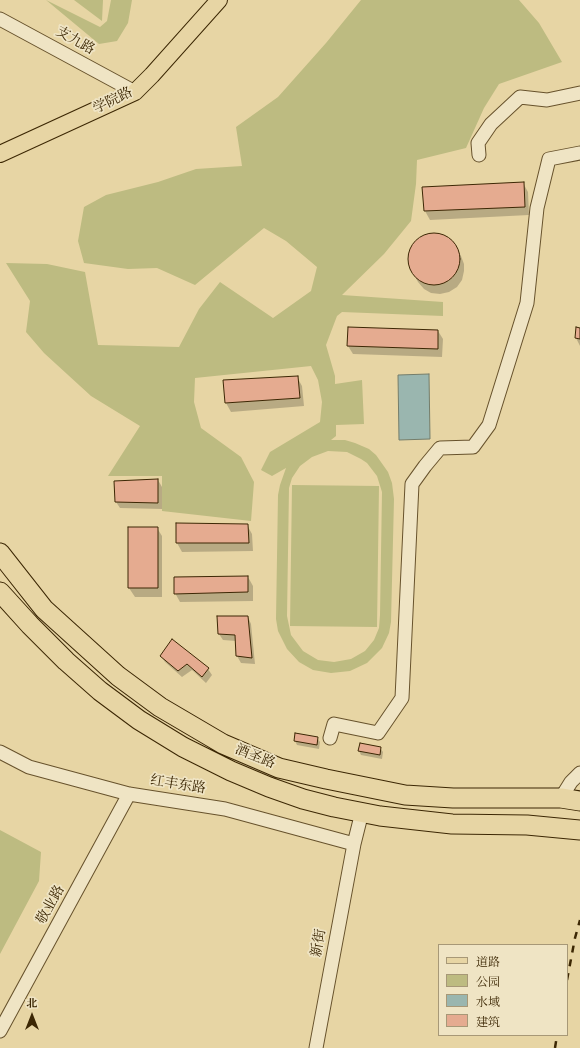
<!DOCTYPE html>
<meta charset="utf-8">
<style>
body{margin:0}
#map{position:relative;width:580px;height:1048px;overflow:hidden;background:#e7d5a4;font-family:"IM FELL French Canon","Noto Serif SC",serif}
canvas{display:block}
.legend{position:absolute;left:438px;top:944px;width:130px;height:92px;box-sizing:border-box;background:#efe4c4;border:1px solid #a79877;margin:0;padding:5px 7px;list-style:none;font-size:12px;color:#3c2704}
.legend li{display:flex;align-items:center;gap:8px;height:20px}
.legend b{width:20px;border:1px solid #a79877}
.north{position:absolute;left:12px;top:996px;width:40px;height:40px;-webkit-text-stroke:3px #efe4c4;paint-order:stroke;rotate:0deg;font-size:11px;font-weight:700;line-height:16px;text-align:center;color:#3c2704}
.north::after{content:'';display:block;margin:auto;width:14px;height:18px;background:#3c2704;clip-path:polygon(50% 0,100% 100%,50% 72%,0 100%)}
</style>
<div id="map">
<canvas width="580" height="1048"></canvas>
<ul class="legend">
<li><b style="height:5px;background:#e7d5a4"></b>道路</li>
<li><b style="height:11px;background:#bdbb81"></b>公园</li>
<li><b style="height:11px;background:#9ab6af"></b>水域</li>
<li><b style="height:11px;background:#e5ab90"></b>建筑</li>
</ul>
<div class="north">北</div>
</div>
<script>
const ctx = document.querySelector('canvas').getContext('2d');
ctx.lineJoin = 'round';
function fill(path, color) {
  ctx.fillStyle = color;
  ctx.fill(path, 'evenodd');
}
function poly(rows) {
  const path = new Path2D();
  for (const r of rows) {
    if (r.length === 3) {
      path.moveTo(r[0] + r[2], r[1]);
      path.arc(r[0], r[1], r[2], 0, 2 * Math.PI);
      continue;
    }
    path.moveTo(r[0], r[1]);
    for (let i = 2; i < r.length; i += 2) path.lineTo(r[i], r[i + 1]);
  }
  return path;
}
function trace(path, color, width, dash) {
  ctx.strokeStyle = color;
  ctx.lineWidth = width;
  ctx.lineCap = dash ? 'butt' : 'round';
  ctx.setLineDash(dash || []);
  ctx.stroke(path);
}
function label(font, color, halo, rows, align = 'center') {
  ctx.font = font + ' "IM FELL French Canon","Noto Serif SC",serif';
  ctx.lineWidth = 3.5;
  ctx.setLineDash([]);
  ctx.textBaseline = 'middle';
  ctx.strokeStyle = halo;
  ctx.fillStyle = color;
  for (const [text, x, y, turn = 0] of rows) {
    ctx.save();
    ctx.translate(x, y);
    ctx.rotate((+turn || 0) * Math.PI / 180);
    ctx.textAlign = isNaN(turn) ? turn : align;
    if (halo) ctx.strokeText(text, 0, 0);
    ctx.fillText(text, 0, 0);
    ctx.restore();
  }
}
fill(poly([
 [46,0,100,27,107,21,111,0,132,0,128,23,117,41,99,44],
 [74,0,103,0,102,21],
 [361,0,519,0,539,23,562,62,499,84,484,108,466,148,417,160,416,184,411,221,384,254,342,295,443,302,443,316,342,312,337,316,326,345,335,376,335,384,362,380,364,424,336,425,336,436,331,440,345,440,355,443,369,449,376,455,388,472,392,483,394,499,391,622,389,633,382,648,367,663,350,671,331,673,313,670,299,662,287,649,278,631,276,619,278,495,280,485,286,468,272,476,261,470,270,452,320,422,322,402,318,380,311,366,195,378,194,402,201,428,241,457,254,482,251,521,162,511,162,476,108,476,140,426,91,396,44,353,26,332,30,301,6,263,47,264,85,272,98,345,179,347,199,309,220,282,273,318,311,291,317,267,286,241,264,228,195,285,157,268,128,269,84,263,78,241,84,207,106,195,158,182,196,169,242,166,236,127,278,97,326,43],
 [328,451,347,452,361,459,367,463,377,476,382,492,380,615,379,628,374,640,365,651,351,659,334,662,318,660,303,651,291,635,287,616,289,488,292,478,300,466,312,457],
 [292,485,379,486,377,627,290,626],
 [0,830,41,852,39,881,0,954]
]), '#bdbb81');
const water = poly([
 [429,374,430,439,399,440,398,375,429,374]
]);
fill(water, '#9ab6af');
trace(water, '#747d6b', 1);
fill(poly([
 [523,183,528,192,529,215,430,220,425,211,423,188],
 [427,235,438,235,444,236,451,241,461,256,464,264,464,271,462,280,457,287,449,292,440,294,431,293,424,289,418,282,410,267,408,259,411,248,417,240],
 [580,329,580,346,576,338],
 [438,331,443,339,442,357,353,354,348,346],
 [297,377,302,386,304,406,231,412,226,403],
 [158,480,162,487,162,509,120,508,116,502],
 [177,524,247,525,252,534,253,551,182,552,177,543],
 [157,528,162,536,162,597,135,597,129,588],
 [248,577,253,586,253,601,180,602,175,593],
 [248,617,251,624,255,664,241,663,237,656,236,641,223,640,219,634],
 [161,656,208,669,212,675,206,683,192,670,182,677,165,662],
 [317,738,320,742,319,749,297,745,295,741],
 [380,748,383,752,382,759,361,755,359,751]
]), '#0003');
const building = poly([
 [524,182,525,207,424,211,422,187,524,182],
 [434,259,26],
 [348,327,438,330,438,349,347,346,348,327],
 [576,327,580,328,580,339,575,338,576,327],
 [298,376,300,398,225,403,223,380,298,376],
 [158,479,158,503,115,502,114,481,158,479],
 [176,523,248,524,249,543,176,543,176,523],
 [128,527,158,527,158,588,128,588,128,527],
 [248,576,248,592,174,594,174,577,248,576],
 [217,616,248,616,252,658,236,656,235,635,218,634,217,616],
 [172,639,209,668,202,677,187,664,178,671,160,656,172,639],
 [295,733,318,737,317,745,294,741,295,733],
 [360,743,381,747,380,755,358,751,360,743]
]);
fill(building, '#e5ab90');
trace(building, '#3c2704', 1);
const minor = poly([
 [0,19,135,92],
 [479,155,478,143,491,124,520,97,547,100,580,93],
 [330,738,334,724,378,733,402,698,412,484,425,466,440,448,473,447,489,425,527,303,537,208,549,159,580,153],
 [0,752,29,767,129,794,225,809,354,844],
 [561,798,571,782,580,773],
 [0,1031,129,794],
 [316,1048,354,844,362,812]
]);
const major = poly([
 [0,154,135,92,152,75,219,0]
]);
const highway = poly([
 [0,553,44,609,118,676,160,707,223,744,279,768,326,779,405,795,453,798,561,798,580,801],
 [0,592,30,625,66,661,100,691,139,720,183,747,231,771,269,787,303,799,334,807,380,816,452,824,527,825,580,830]
]);
trace(minor, '#67522c', 15);
trace(major, '#3c2704', 18);
trace(highway, '#3c2704', 21);
trace(minor, '#efe4c4', 13);
trace(major, '#e7d5a4', 16);
trace(highway, '#e7d5a4', 19);
trace(poly([
 [567,980,575,938,580,920],
 [555,1048,557,1035]
]), '#3c2704', 2.5, [7, 7]);
label('14px', '#3c2704', '#efe4c4', [
 ["支九路",75,41,29],
 ["学院路",113,101,-26],
 ["酒圣路",255,757,22],
 ["红丰东路",178,785,9],
 ["敬业路",51,905,-61],
 ["新街",319,943,-80]
]);
</script>
